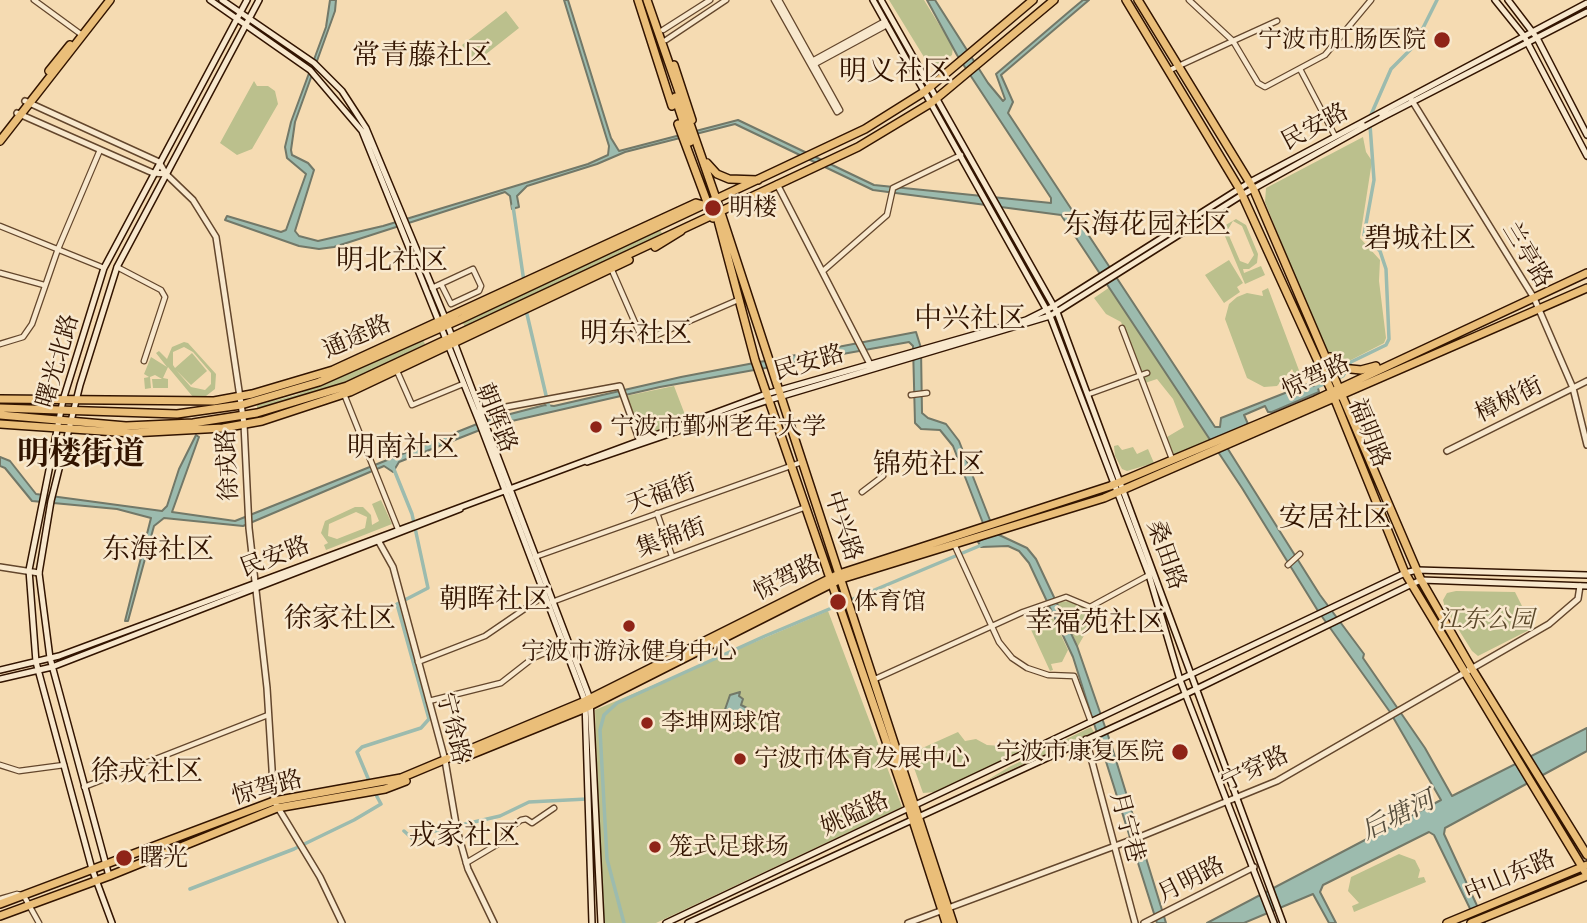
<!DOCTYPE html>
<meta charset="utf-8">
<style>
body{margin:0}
canvas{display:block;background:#f5dbb2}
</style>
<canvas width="1587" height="923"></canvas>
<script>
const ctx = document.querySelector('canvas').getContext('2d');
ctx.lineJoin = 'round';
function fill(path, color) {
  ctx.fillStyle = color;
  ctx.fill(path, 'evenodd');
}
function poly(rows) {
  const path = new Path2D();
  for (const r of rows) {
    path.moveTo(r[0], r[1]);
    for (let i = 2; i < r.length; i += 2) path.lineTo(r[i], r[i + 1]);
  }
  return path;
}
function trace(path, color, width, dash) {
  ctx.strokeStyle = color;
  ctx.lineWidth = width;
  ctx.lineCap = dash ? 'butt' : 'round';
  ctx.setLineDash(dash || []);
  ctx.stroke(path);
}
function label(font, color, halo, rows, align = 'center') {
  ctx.font = font + ' "Libre Caslon Text","Noto Serif SC",serif';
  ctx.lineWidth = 5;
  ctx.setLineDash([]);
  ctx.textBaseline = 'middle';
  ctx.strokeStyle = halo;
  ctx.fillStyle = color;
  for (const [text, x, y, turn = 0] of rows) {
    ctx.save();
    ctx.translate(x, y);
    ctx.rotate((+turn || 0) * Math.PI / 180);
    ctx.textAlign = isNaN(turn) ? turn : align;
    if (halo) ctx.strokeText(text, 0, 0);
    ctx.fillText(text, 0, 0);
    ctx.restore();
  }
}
fill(poly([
 [889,0,924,0,953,47,952,55,941,63,933,65,927,62],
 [506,11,519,28,476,62,462,45],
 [254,81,257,86,268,86,275,91,278,104,252,149,237,155,220,143],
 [1363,137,1366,152,1372,161,1360,238,1380,260,1379,281,1386,338,1384,343,1349,361,1344,368,1326,353,1265,202,1266,188],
 [1236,219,1246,225,1258,254,1257,263,1249,269,1243,269,1244,273,1261,266,1265,275,1245,284,1219,222,1222,221,1224,226],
 [1233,221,1242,226,1254,255,1248,264,1240,261,1227,231],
 [660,230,663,235,465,327,463,323],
 [1229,260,1243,283,1237,287,1240,292,1224,303,1205,275],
 [1110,287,1194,415,1211,441,1178,456,1172,456,1167,437,1184,427,1173,399,1157,379,1145,383,1121,322,1106,314,1094,298],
 [1268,288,1300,373,1295,375,1292,369,1277,386,1264,387,1247,378,1225,319,1229,304,1237,297,1247,293,1263,296,1262,291],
 [423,340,425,344,354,379,315,394,257,409,257,405,296,395],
 [184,342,188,343,216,374,215,389,206,396,193,397,168,367,163,378,168,379,168,388,153,388,152,379,162,379,155,375,150,377,151,388,145,389,144,378,149,377,144,374,151,357,167,367,156,353,159,351,167,359,172,347],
 [184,347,193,352,211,373,211,384,205,390,191,387,176,370,191,385,207,371,192,353,175,368,173,365,173,352],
 [674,386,687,420,640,436,626,396],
 [1118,445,1122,450,1133,447,1137,454,1148,449,1154,463,1127,471,1122,469,1115,456,1114,446],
 [381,500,392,524,326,550,324,545,328,543,321,533,325,521,355,507,363,507,371,515,372,525,379,521,372,504],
 [356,512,367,517,365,528,337,539,328,536,329,524],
 [1456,591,1515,592,1533,628,1478,656,1472,651,1445,608,1443,600,1447,593],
 [1072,601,1084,605,1088,613,1086,632,1078,646,1057,602],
 [828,611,902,807,656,923,603,923,595,710],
 [1044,614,1053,618,1068,650,1062,662,1051,664,1053,670,1050,671,1027,621,1032,622],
 [1091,727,1094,732,984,782,1009,767],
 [958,732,965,741,976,739,987,745,1029,748,935,792,923,793,909,754],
 [1399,854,1415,860,1420,870,1418,878,1424,877,1426,882,1354,912,1352,906,1359,903,1348,891,1351,877]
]), '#bbc08d');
const water = poly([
 [330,0,336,0,335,11,295,122,291,150,292,155,308,163,314,170,295,231,299,236,318,241,383,226,588,164,608,155,609,146,564,0,568,0,611,138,619,151,738,120,874,185,1051,203,1051,198,957,55,927,0,935,0,988,83,1003,101,1005,99,996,74,1071,10,1083,0,1089,0,1001,75,1013,102,1008,113,1215,427,1220,427,1221,418,1308,384,1318,388,1319,392,1272,412,1268,412,1265,406,1244,415,1248,424,1221,438,1320,595,1364,654,1363,658,1425,748,1452,796,1587,728,1587,751,1445,828,1444,834,1485,923,1477,923,1434,835,1429,832,1323,885,1320,892,1336,923,1329,923,1313,894,1244,923,1207,923,1441,800,1390,712,1318,611,1242,488,1061,215,873,190,735,124,625,152,597,164,527,186,517,196,519,207,512,209,510,196,505,192,334,247,319,249,299,246,225,220,227,216,281,232,286,230,306,174,287,158,285,147,291,122,326,27,330,0],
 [916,332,921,348,922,413,928,418,946,424,959,441,995,533,1027,548,1036,559,1077,646,1111,744,1166,923,1157,923,1073,657,1029,563,1019,551,1008,546,981,547,978,542,988,536,953,446,940,430,921,429,915,423,913,346,909,342,660,387,490,426,399,462,393,472,384,466,243,526,164,518,154,526,128,621,125,621,151,518,117,509,32,501,5,468,0,466,0,457,10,461,36,494,162,511,167,506,179,469,196,435,199,437,172,512,235,521,487,420,545,405,554,406,681,377,916,332],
 [740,692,739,696,743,699,741,705,749,709,746,714,735,724,720,724,730,695,740,692]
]);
fill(water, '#9cbbae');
trace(water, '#727868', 2);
trace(poly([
 [1370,117,1391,69,1414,46,1437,0],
 [513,206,524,282],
 [526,310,549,408],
 [1315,388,1343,376,1351,362,1386,345,1389,339,1386,269,1380,251,1364,235,1374,180,1370,125],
 [370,783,357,752,362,747,421,728,429,719,397,604,428,588,412,514,393,467],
 [404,831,414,840,435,831,500,816,529,802,587,799],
 [190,889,294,849,354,820,381,804,375,793],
 [624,923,607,859,600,730,604,715,617,703,765,636,984,544]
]), '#9cbbae', 3.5);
const minor = poly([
 [34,0,82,35],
 [774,0,837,112],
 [779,0,840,110,837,112],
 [1189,0,1233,41,1277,21],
 [663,30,710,0],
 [666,40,726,0],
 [812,61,885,21],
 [815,64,887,25],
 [1300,69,1335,136],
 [1170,70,1233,41,1258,83,1265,87,1325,55,1371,0],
 [0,226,104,268],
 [117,267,161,290,165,297,144,361],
 [611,268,643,341,738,300],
 [823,271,887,215,893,188,961,155],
 [0,273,44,285],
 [432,288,473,269,481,286,479,291,451,304,441,284],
 [1122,328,1172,459],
 [0,344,23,337,32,324,58,249,100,150],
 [397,371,412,405,463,384],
 [344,394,398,529],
 [1089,394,1147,373],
 [911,395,927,393],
 [862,492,883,476],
 [657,513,672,556],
 [954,544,999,642,1012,658,1027,668,1048,675,1074,676,1091,722],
 [535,557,802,462],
 [1288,565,1300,554],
 [552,602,806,507],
 [418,662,485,636,545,595],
 [873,680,1023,612,1066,597,1090,607,1149,575],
 [429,701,501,683,533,658,564,645],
 [0,765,19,771,64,765],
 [84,787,268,715],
 [466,863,503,841,506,831,521,820,526,819,532,823,554,808],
 [0,899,17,894,24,896,39,923]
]);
const tertiary = poly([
 [1411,99,1534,298,1573,388,1587,445],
 [25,101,159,162,166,174,193,200,216,237,244,424,249,528,267,688,274,801,320,877,342,923],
 [17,113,153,173,166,174],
 [777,184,872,368],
 [479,412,620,386,639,439],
 [1447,451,1587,381],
 [379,542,393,567,445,760,457,830,468,869,494,923],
 [0,567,39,573],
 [1086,739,1135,923],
 [908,923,1142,836,1277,781,1549,624,1578,599,1580,586],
 [1144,923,1254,867]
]);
const secondary = poly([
 [210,0,310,70,362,131,478,419,585,701,592,923],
 [222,0,314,63,342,91,366,128,443,313,590,699,601,923],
 [873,0,1050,316,1149,575,1180,680,1274,923],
 [881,0,1057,312,1283,923],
 [1495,0,1524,36,1587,156],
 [1508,0,1537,38,1587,135],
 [1381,118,1587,12],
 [587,462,769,400,1050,316,1242,195,1366,126],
 [0,670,59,656,766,394,1026,320,1054,306,1250,182,1587,3],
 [0,679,52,667,460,509],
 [109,876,50,658,39,573,51,501,80,385,117,267,259,0],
 [112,923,92,869,36,662,29,570,63,400,104,268,247,0],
 [666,923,1405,573,1417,570,1587,575],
 [688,923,1186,694,1412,584,1421,580,1587,586]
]);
const primary = poly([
 [638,0,672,106],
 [647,0,720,210,953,923],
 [1126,0,1239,188,1331,390,1405,573,1587,875],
 [1138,0,1253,188,1421,580,1472,669,1587,855],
 [674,65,692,120],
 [49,71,70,45],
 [675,97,690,142],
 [678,124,713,218],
 [0,141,110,0],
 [707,163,717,174,729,179,758,180],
 [715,209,755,360,909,808,946,923],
 [655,247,681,231],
 [1330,357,1341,368,1361,370,1376,366],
 [0,399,214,401,252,394,333,370,696,203,703,205],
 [0,408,177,414,241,405,319,382,461,319,865,129,924,92,1033,0],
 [0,415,126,426,193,423,257,413,347,386,858,147,931,103,1054,0],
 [0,424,131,433,223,428,262,421,350,392,629,260],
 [460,759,586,708,841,579,1104,498,1587,288],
 [0,904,274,801,401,778,585,701,839,574,1110,486,1315,400,1587,273],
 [0,916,109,876,277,808,385,789,406,781],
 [1447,923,1587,865],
 [1471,923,1587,876]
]);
trace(minor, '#63462c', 7);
trace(tertiary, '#63462c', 8);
trace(secondary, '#321400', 8);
trace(primary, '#321400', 10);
trace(minor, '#f8e8cd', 4.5);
trace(tertiary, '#f8e8cd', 5);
trace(secondary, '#f8e8cd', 5);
trace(primary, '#eabe79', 7);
const secondaryBridge = poly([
 [1366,126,1381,118]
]);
trace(secondaryBridge, '#321400', 8, []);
trace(secondaryBridge, '#f8e8cd', 5);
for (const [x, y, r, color] of [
 [1442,40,9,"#8f2418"],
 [713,208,9,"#8f2418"],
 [596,427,7,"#8f2418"],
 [838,602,9,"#8f2418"],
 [629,626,7,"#8f2418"],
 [647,723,7,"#8f2418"],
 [1180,752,9,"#8f2418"],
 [740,759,7,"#8f2418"],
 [655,847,7,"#8f2418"],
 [124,858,9,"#8f2418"]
]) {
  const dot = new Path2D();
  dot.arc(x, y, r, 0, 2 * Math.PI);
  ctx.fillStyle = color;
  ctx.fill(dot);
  trace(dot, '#f8e8cd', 2.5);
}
label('24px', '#321400', '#f8e8cd', [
 ["宁波市肛肠医院",1426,40,"right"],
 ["明楼",729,208],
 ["宁波市鄞州老年大学",610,427],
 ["体育馆",854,602],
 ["宁波市游泳健身中心",629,652,"center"],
 ["李坤网球馆",661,723],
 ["宁波市康复医院",1164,752,"right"],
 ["宁波市体育发展中心",754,759],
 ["笼式足球场",669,847],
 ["曙光",140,858]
], 'left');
label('24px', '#321400', '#f8e8cd', [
 ["民安路",1315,127,-28],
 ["兰亭路",1527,255,59],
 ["通途路",357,337,-24],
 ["曙光北路",58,361,-74],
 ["民安路",809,363,-16],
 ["惊驾路",1316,377,-25],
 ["樟树街",1509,400,-26],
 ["朝晖路",496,418,68],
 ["福明路",1369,433,68],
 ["徐戎路",228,465,-93],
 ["天福街",661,494,-20],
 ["中兴路",843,526,72],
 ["集锦街",671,538,-20],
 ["桑田路",1166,555,70],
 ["民安路",275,557,-21],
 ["惊驾路",787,578,-27],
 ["宁徐路",453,728,76],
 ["宁穿路",1255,769,-26],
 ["惊驾路",267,788,-15],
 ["姚隘路",855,814,-25],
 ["月宁巷",1127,827,75],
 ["中山东路",1510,876,-23],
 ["月明路",1191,880,-27]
]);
label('italic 24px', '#5b482a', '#f8e8cd', [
 ["江东公园",1486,620]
]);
label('italic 26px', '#574e3d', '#f8e8cd', [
 ["后塘河",1398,816,-26]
]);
label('28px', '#321400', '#f8e8cd', [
 ["常青藤社区",422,56],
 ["明义社区",895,72],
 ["东海花园社区",1147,225],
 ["碧城社区",1420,239],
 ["明北社区",392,261],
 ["中兴社区",970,319],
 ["明东社区",636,334],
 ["明南社区",403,448],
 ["锦苑社区",929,465],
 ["安居社区",1335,518],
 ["东海社区",158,550],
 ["朝晖社区",495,600],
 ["徐家社区",340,619],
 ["幸福苑社区",1095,623],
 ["徐戎社区",147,772],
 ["戎家社区",464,836]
]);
label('bold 32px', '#321400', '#f8e8cd', [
 ["明楼街道",81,455]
]);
</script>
